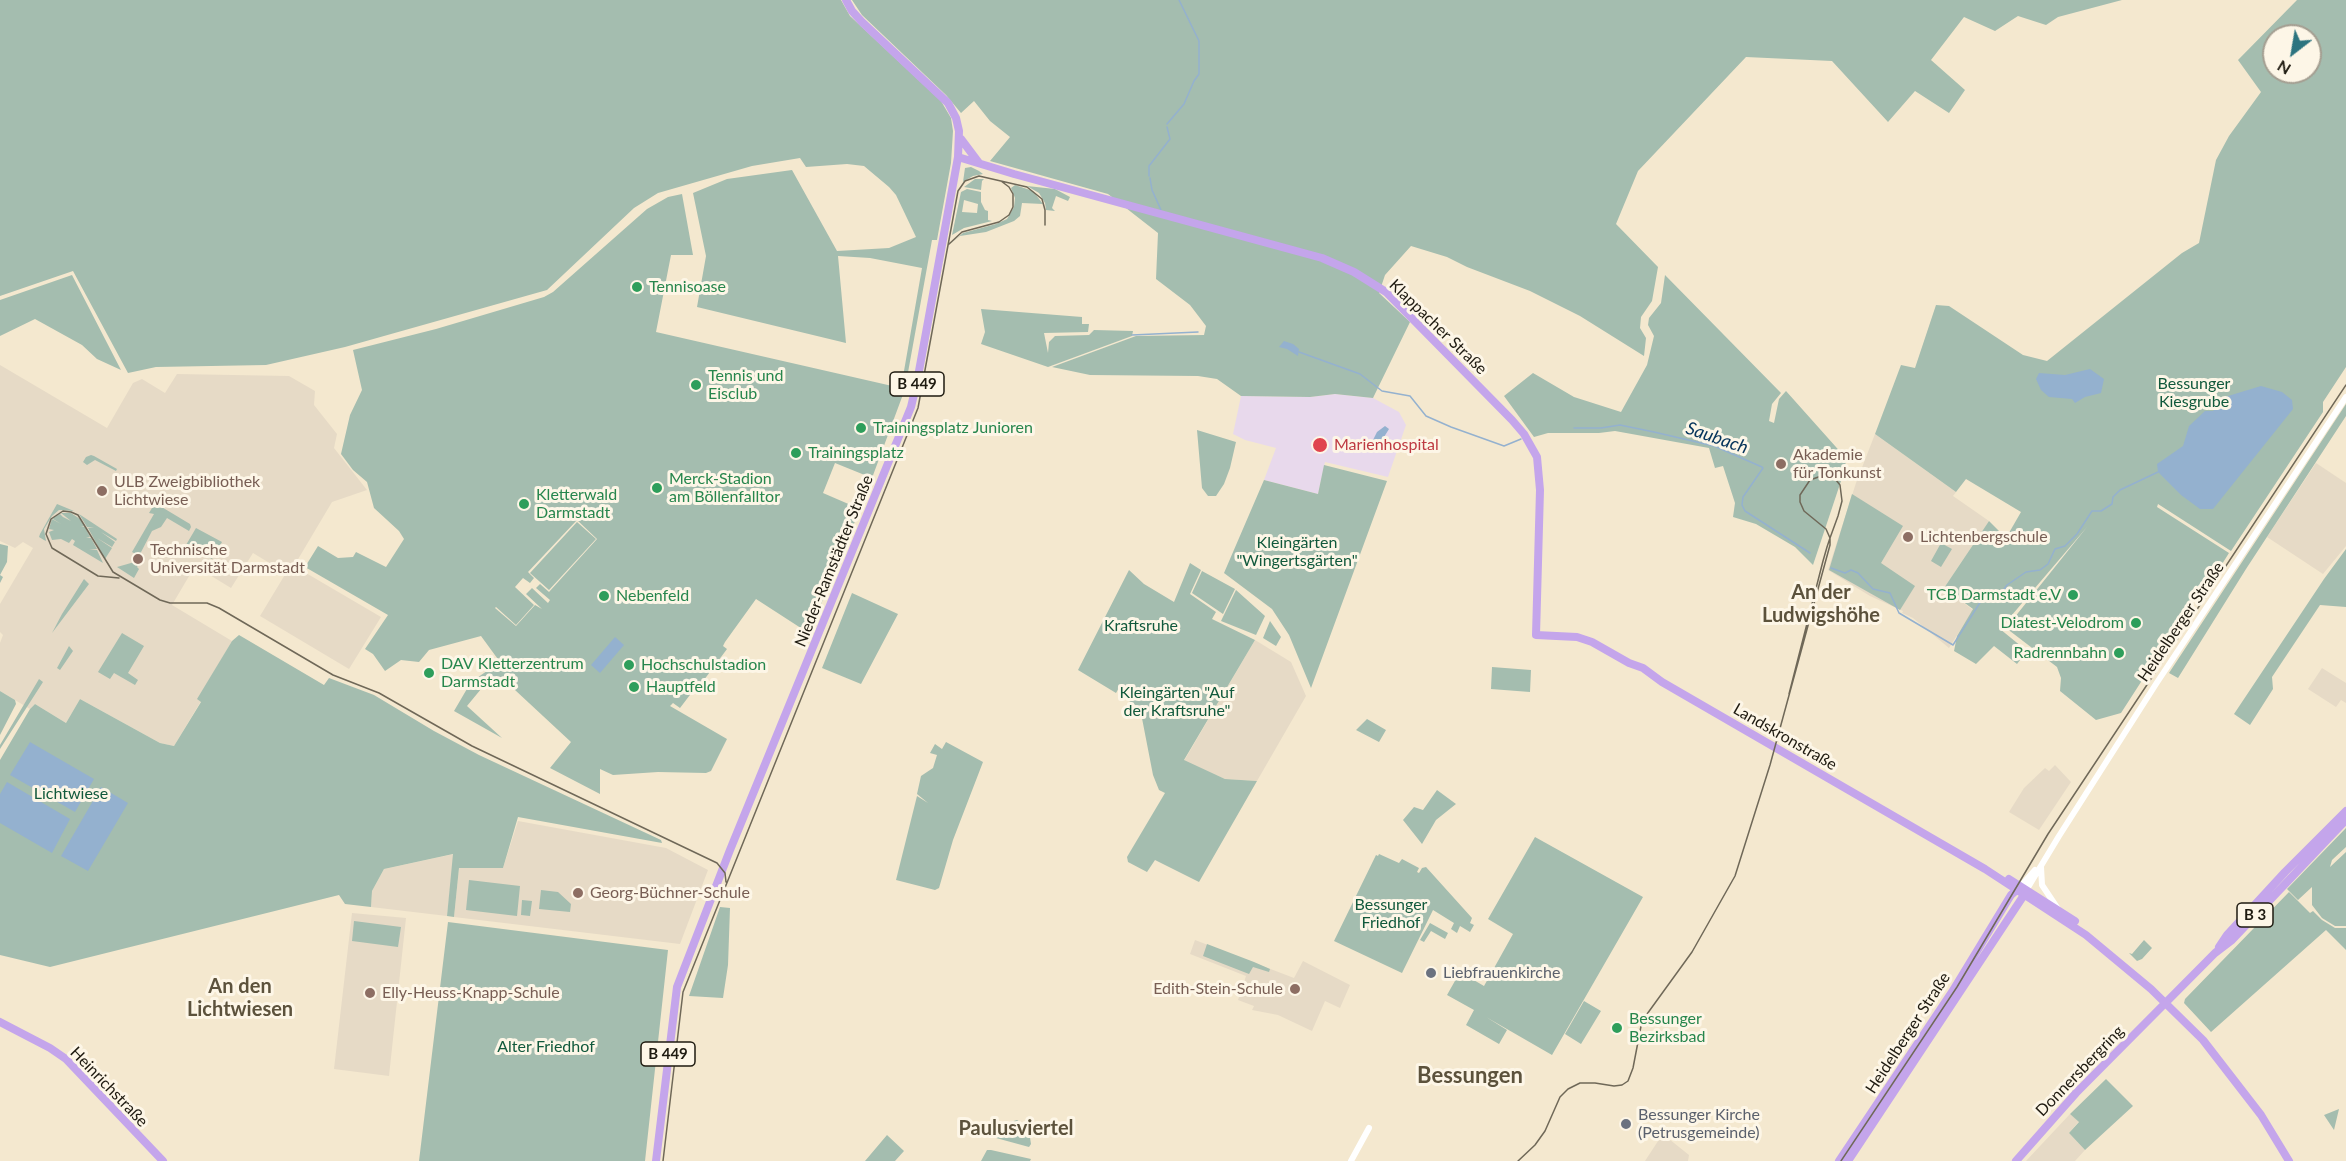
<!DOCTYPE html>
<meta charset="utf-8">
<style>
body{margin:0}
#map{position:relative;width:2346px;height:1161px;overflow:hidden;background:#f4e8cf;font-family:Lato,sans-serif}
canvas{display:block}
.north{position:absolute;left:2262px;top:24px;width:60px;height:60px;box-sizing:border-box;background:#fdf6e7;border:2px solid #a49e91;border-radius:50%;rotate:211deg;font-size:16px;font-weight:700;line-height:24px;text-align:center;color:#1e1a10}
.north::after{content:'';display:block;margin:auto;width:21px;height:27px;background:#2c747f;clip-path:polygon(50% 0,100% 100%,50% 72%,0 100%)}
</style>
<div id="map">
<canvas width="2346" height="1161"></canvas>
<div class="north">N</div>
</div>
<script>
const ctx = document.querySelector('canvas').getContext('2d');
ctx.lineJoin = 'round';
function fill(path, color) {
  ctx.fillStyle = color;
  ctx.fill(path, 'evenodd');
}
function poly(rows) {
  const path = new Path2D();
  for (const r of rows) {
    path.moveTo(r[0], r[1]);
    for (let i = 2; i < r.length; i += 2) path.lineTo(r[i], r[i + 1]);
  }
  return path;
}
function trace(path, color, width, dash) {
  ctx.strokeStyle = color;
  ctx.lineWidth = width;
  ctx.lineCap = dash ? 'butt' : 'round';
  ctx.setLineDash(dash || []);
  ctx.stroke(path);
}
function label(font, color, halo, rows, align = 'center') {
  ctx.font = font + ' Lato,sans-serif';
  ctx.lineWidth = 6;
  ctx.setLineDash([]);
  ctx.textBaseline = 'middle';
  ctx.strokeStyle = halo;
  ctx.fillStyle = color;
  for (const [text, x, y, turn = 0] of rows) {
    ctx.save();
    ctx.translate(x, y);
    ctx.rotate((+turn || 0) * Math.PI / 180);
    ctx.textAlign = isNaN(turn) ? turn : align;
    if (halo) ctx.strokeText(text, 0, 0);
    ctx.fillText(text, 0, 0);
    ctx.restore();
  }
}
fill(poly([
 [0,365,107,428,133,383,142,379,165,393,177,374,289,376,315,391,314,405,337,434,334,448,367,490,332,502,294,566,381,617,349,669,260,616,286,573,253,553,231,588,195,566,172,605,232,641,198,699,201,701,174,746,160,743,80,699,66,723,35,704,30,709,0,691,0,643,3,635,0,632,0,604,33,548,23,542,15,548,0,541],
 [1875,434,1956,492,1953,496,1989,521,1944,588,1973,610,1949,648,1913,618,1902,613,1903,611,1870,596,1828,570,1856,483],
 [2316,463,2346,483,2346,546,2323,574,2267,537],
 [1255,640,1291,662,1306,696,1257,781,1225,779,1184,761],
 [2322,668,2346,683,2346,703,2341,700,2336,707,2308,689],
 [2055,765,2071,782,2039,830,2009,812,2024,788,2045,768,2049,771],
 [518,821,666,848,708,870,680,944,454,917,459,868,503,868],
 [454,854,447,916,371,907,372,891,384,869],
 [352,913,406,918,389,1076,334,1069],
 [1195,940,1294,978,1303,961,1350,985,1340,1008,1325,1001,1312,1031,1278,1015,1252,1010,1254,1006,1238,1000,1246,976,1190,954],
 [2070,1114,2079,1121,2069,1133,2085,1150,2075,1161,2026,1161],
 [1662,1135,1664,1135,1689,1155,1688,1161,1645,1161]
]), '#e6dac6');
fill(poly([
 [1335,394,1373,398,1399,412,1406,425,1388,477,1325,462,1318,494,1264,480,1276,448,1245,440,1233,434,1241,396,1310,397]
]), '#e8d9ec');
fill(poly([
 [0,0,841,0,850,16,941,101,951,118,953,131,951,163,937,240,932,240,905,389,872,478,835,463,823,493,860,509,813,624,807,632,756,599,725,642,723,646,727,649,698,688,696,687,680,708,673,703,670,706,727,739,711,771,706,773,658,772,613,775,600,769,600,794,550,768,571,742,501,677,486,683,467,706,502,738,454,711,471,682,500,662,481,636,429,650,419,662,401,660,385,671,373,654,365,649,388,615,305,567,318,546,338,558,353,557,356,552,386,567,404,539,399,531,374,508,367,482,353,470,341,454,350,415,362,390,353,350,436,329,544,297,553,292,647,209,668,197,682,194,693,255,671,255,656,332,901,388,922,268,870,258,838,256,846,343,697,307,706,256,693,193,727,179,792,170,837,251,889,248,916,237,896,195,889,187,864,166,847,164,806,167,800,158,752,166,658,193,634,208,547,290,345,347,266,365,156,367,128,373,73,271,0,296],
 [577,520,597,539,549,592,540,584,536,588,550,600,548,603,532,588,526,594,542,609,535,605,516,626,495,608,496,607,516,625,534,605,515,587,523,578,530,583,534,578,528,572],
 [852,0,2122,0,2058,17,2046,25,2018,16,1995,31,1964,17,1931,60,1965,90,1949,113,1915,91,1888,122,1832,61,1746,57,1638,171,1616,224,1658,267,1652,301,1641,317,1640,328,1646,338,1644,356,1580,316,1530,291,1467,267,1447,257,1411,246,1385,275,1379,293,1410,322,1373,398,1335,394,1310,397,1241,396,1217,379,1198,376,1090,375,1052,367,1136,336,1204,335,1206,326,1190,305,1156,279,1158,233,1108,194,990,161,1010,137,990,121,974,101,961,113,946,95,862,15],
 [2297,0,2346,0,2346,367,2323,402,2323,412,2231,551,2158,504,2157,507,2229,553,2212,580,2208,578,2121,713,2096,720,2060,691,2061,678,2057,667,2006,628,2087,527,2000,629,2027,651,2017,664,1994,646,1976,664,1954,651,1957,636,1973,609,1944,588,1989,521,2006,538,2021,512,1966,479,1956,492,1875,434,1901,365,1915,368,1936,305,1949,306,2023,355,2047,361,2182,253,2199,243,2216,160,2229,136,2261,92,2238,60],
 [2274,36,2310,36,2310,72,2274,72],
 [971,167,979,171,983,174,973,176,963,182,965,168],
 [975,179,984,179,982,181,981,190,964,187],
 [1015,185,1033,191,1043,204,1022,203,1020,216,1014,221,986,232,960,236,950,244,963,233,996,224,1007,219,1014,207,1015,198,1011,188],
 [1027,186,1055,189,1070,197,1068,201,1056,196,1052,208,1055,211,1046,210,1045,203,1039,193],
 [967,189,981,192,981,202,985,210,988,211,988,220,992,221,964,228,952,235,961,192],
 [964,200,978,204,977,213,962,212],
 [72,275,121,370,97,359,82,345,35,319,0,336,0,300],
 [1665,275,1781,393,1772,404,1769,421,1774,423,1779,399,1786,391,1844,456,1846,466,1813,565,1795,547,1756,524,1733,517,1735,503,1723,466,1715,468,1709,448,1615,431,1599,433,1548,433,1534,437,1504,396,1533,373,1574,397,1621,412,1647,365,1654,336,1648,325,1649,318,1661,303],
 [981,309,1082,317,1082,324,1089,324,1088,332,1044,333,1048,353,1049,342,1055,336,1089,335,1094,330,1133,331,1132,336,1048,367,981,344,985,332],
 [2346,404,2346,416,2246,569,2178,678,2169,673],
 [1197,430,1236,442,1230,468,1224,484,1216,496,1208,496,1202,488],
 [91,455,94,456,117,469,116,471,95,460,87,465,83,462,86,457],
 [1324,465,1387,481,1311,688,1289,635,1272,609,1224,573,1264,480,1318,494],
 [1852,494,1903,526,1881,563,1915,586,1900,610,1829,570],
 [155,503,190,524,191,527,189,531,167,518,161,527,152,531,139,556,132,552,154,514,149,513],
 [57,504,74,511,59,510,52,516,44,529,46,541,44,540,39,537,40,534],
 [61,513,71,513,80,519,84,526,81,526,85,527,90,537,86,538,91,538,97,549,89,550,97,550,103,563,73,545,75,541,72,539,69,543,61,539,52,540,49,532,54,530,49,529,51,522,52,519,61,524,53,519,54,517,60,514,63,517,71,521],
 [79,514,117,539,116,541,101,532,115,542,112,547,97,538,112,548,105,559,88,528,94,528,87,527],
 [577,522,596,539,549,590,530,573],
 [196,528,222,542,212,559,186,545],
 [1941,543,1952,549,1941,567,1931,561],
 [0,544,8,546,7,562,0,575,3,577,0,583],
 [2346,549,2346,607,2320,605,2272,677,2273,689,2250,725,2234,714,2324,579],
 [138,561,140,562,137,567,139,569,134,578,117,567],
 [1190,563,1201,570,1190,594,1216,612,1212,619,1255,640,1184,760,1225,779,1257,781,1199,882,1155,860,1147,872,1128,862,1127,857,1165,793,1159,790,1153,775,1140,708,1123,697,1127,690,1120,686,1116,693,1078,670,1129,570,1144,584,1174,602],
 [1202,571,1235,589,1223,614,1192,593],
 [84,579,89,584,52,633,62,614],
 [1236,590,1265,616,1256,635,1221,621],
 [852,593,898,614,861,684,822,668],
 [1270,621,1281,637,1276,646,1263,638],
 [122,633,144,646,128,673,138,680,135,685,114,673,110,679,98,672],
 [239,635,324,685,329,678,374,695,434,731,479,755,661,840,662,843,518,817,503,868,459,868,454,917,447,916,453,854,384,869,372,891,371,907,345,904,339,895,50,967,0,955,0,760,30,709,35,704,66,723,80,699,160,743,174,746,201,702,197,699,232,641],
 [69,646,73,651,60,670,57,668],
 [1492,667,1531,670,1530,692,1491,689],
 [39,679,43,682,0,749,0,745],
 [0,691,15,700,16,704,0,735],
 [1367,719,1386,730,1379,742,1356,730],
 [946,742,983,762,953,840,939,888,935,890,896,880,917,796,928,803,917,794,921,776,933,768,937,755,930,753,935,744,942,749],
 [1437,790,1456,804,1436,820,1422,844,1403,820,1414,807,1423,810],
 [2346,828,2346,847,2332,860,2330,867,2346,852,2346,926,2335,926,2322,918,2312,905,2312,887,2298,900,2287,889],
 [1535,837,1643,897,1552,1055,1486,1017,1507,1030,1499,1044,1466,1025,1474,1010,1447,995,1460,972,1484,986,1513,934,1488,919],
 [1379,854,1399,863,1402,859,1419,868,1417,872,1419,873,1422,868,1426,867,1472,918,1470,923,1474,925,1470,932,1460,926,1457,933,1451,929,1454,923,1433,910,1402,973,1334,941,1376,855,1378,856],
 [469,880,520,886,517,916,466,910],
 [541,890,558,892,571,904,570,912,539,909],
 [2289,892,2310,913,2313,911,2322,920,2335,928,2346,928,2346,950,2326,930,2211,1032,2184,1003,2185,999],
 [522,900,532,901,530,916,521,915],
 [720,907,730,908,728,965,723,998,689,996],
 [354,921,401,927,398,947,352,941],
 [448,922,668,950,645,1161,419,1161],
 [1430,923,1448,933,1445,939,1431,931,1424,942,1420,940],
 [2144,940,2152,948,2142,959,2137,961,2129,953,2132,954],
 [1207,944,1254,962,1270,969,1269,972,1253,967,1249,974,1203,956],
 [1584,1001,1601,1011,1581,1044,1565,1034],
 [2106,1079,2133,1106,2085,1150,2069,1133,2079,1122,2070,1114],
 [2339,1109,2334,1130,2324,1115],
 [1017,1120,1026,1126,1029,1131,1031,1144,1029,1147,996,1138,1007,1123],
 [887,1135,904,1151,895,1161,865,1161],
 [987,1150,991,1150,1031,1159,1030,1161,981,1161]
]), '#a4bdaf');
fill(poly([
 [1284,341,1293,344,1299,349,1298,356,1287,349,1279,347],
 [2090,369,2104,379,2101,393,2085,397,2075,403,2072,399,2049,397,2041,390,2036,379,2039,373,2065,375],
 [2261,386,2282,392,2292,400,2293,409,2213,509,2200,509,2181,495,2158,472,2157,464,2183,446,2189,426,2205,411,2213,411,2228,396],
 [1385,426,1389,429,1384,437,1385,443,1382,447,1376,447,1373,440,1377,432],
 [615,637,624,645,600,673,591,665],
 [30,742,94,779,75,812,10,775],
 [7,782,70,819,52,853,0,823,0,794],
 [101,787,128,803,88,871,61,856]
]), '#94b1cf');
trace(poly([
 [1167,124,1184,104,1194,81,1199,74,1199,41,1179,0],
 [1149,176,1149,166,1170,139,1167,127],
 [1150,178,1152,190,1161,210],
 [1132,335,1198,332],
 [1299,352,1360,374,1382,391,1410,396,1426,416,1451,427,1504,446,1521,439],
 [1574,428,1601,428,1620,425,1654,432,1714,446,1762,467,1763,468,1743,497,1742,505,1745,511,1810,553],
 [1831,568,1845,573,1851,570,1858,573,1873,589,1890,593,1899,613,1953,645,1981,601,1989,595,2002,592,2007,585,2026,572,2040,570,2048,564,2055,549,2065,546,2077,534,2092,511,2101,511,2112,504,2113,497,2120,490,2158,472]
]), '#94b1cf', 1.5);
trace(poly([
 [2041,867,2042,885,2058,909],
 [2021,886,2035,870],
 [2024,894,2059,836,2156,684,2346,397],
 [1351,1161,1369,1128]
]), '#fff', 6);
trace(poly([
 [961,139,979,163],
 [958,157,1014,174,1322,258,1354,272,1386,292,1512,420,1524,434,1537,457,1540,490,1536,635,1577,637,1592,642,1629,663,1643,668,1662,682,1985,869,2086,935,2151,989,2203,1040,2261,1115,2289,1161],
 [2009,879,2075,921],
 [2219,947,2227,935,2285,872,2346,811],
 [0,1022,50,1048,66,1059,163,1161],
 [656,1161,677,987,730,850,911,407,917,382,958,157,959,131,956,118,948,103,862,22,852,11,846,0],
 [1839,1161,1952,992,2011,895,2020,887],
 [1848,1161,2024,895],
 [2016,1161,2076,1093,2215,953,2232,940,2346,820]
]), '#c4a5eb', 8);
trace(poly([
 [948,245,962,232,999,222,1009,215,1013,207,1013,194,1009,187,1001,181],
 [119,578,98,576,52,548,46,534,51,519,63,511,71,512,78,515,113,572,160,600,170,603,207,603,219,608,333,675,379,693,472,746,717,863,725,873,726,882],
 [663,1161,683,992,918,408,958,191,965,181,979,176,1027,187,1042,199,1045,210,1045,225],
 [1518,1161,1535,1145,1545,1131,1560,1097,1568,1089,1580,1083,1595,1083,1614,1086,1622,1085,1628,1081,1633,1068,1642,1021,1692,952,1735,876,1770,765,1830,545,1830,538,1826,529,1804,511,1800,502,1800,495,1810,480,1824,475,1836,480,1840,485,1842,501,1838,516,1830,538,1827,547,1823,561,1789,694],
 [1841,1161,1957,987,2048,834,2346,385]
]), '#6f6858', 1.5);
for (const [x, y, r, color] of [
 [637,287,6,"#2e9e5b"],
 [696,385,6,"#2e9e5b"],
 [861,428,6,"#2e9e5b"],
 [1320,445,8,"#e0444e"],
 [796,453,6,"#2e9e5b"],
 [1781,464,6,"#8d6e63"],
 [657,488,6,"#2e9e5b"],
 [102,491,6,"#8d6e63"],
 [524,504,6,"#2e9e5b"],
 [1908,537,6,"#8d6e63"],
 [138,559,6,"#8d6e63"],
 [2073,595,6,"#2e9e5b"],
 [604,596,6,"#2e9e5b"],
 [2136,623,6,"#2e9e5b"],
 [2119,653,6,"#2e9e5b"],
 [629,665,6,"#2e9e5b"],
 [429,673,6,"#2e9e5b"],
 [634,687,6,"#2e9e5b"],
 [578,893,6,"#8d6e63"],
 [1431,973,6,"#6b7280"],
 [1295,989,6,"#8d6e63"],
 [370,993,6,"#8d6e63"],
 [1617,1028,6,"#2e9e5b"],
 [1626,1124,6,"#6b7280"]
]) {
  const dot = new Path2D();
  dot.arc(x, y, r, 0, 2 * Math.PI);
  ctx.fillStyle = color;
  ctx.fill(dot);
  trace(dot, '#fdf6e7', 2);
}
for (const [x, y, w] of [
 [917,384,54],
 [2255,915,36],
 [668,1054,54]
]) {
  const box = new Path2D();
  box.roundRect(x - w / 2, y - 12, w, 24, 4.5);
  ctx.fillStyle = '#fdf6e7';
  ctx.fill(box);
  trace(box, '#1e1a10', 1.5);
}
label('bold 15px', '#1e1a10', null, [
 ["B 449",917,384],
 ["B 3",2255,915],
 ["B 449",668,1054]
]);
label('16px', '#27864d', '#fdf6e7', [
 ["Tennisoase",649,287],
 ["Tennis und",708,376],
 ["Eisclub",708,394],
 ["Trainingsplatz Junioren",873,428],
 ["Trainingsplatz",808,453],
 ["Merck-Stadion",669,479],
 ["am Böllenfalltor",669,497],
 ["Kletterwald",536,495],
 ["Darmstadt",536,513],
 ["TCB Darmstadt e.V",2061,595,"right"],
 ["Nebenfeld",616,596],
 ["Diatest-Velodrom",2124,623,"right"],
 ["Radrennbahn",2107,653,"right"],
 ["DAV Kletterzentrum",441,664],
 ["Darmstadt",441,682],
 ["Hochschulstadion",641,665],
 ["Hauptfeld",646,687],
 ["Bessunger",1629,1019],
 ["Bezirksbad",1629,1037]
], 'left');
label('16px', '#1e1a10', '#fdf6e7', [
 ["Klappacher Straße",1438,327,44],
 ["Nieder-Ramstädter Straße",834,561,-68],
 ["Heidelberger Straße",2181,622,-56],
 ["Landskronstraße",1785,737,30],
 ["Heidelberger Straße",1908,1033,-57],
 ["Donnersbergring",2080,1071,-46],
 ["Heinrichstraße",109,1087,46]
]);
label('16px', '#11593c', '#fdf6e7', [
 ["Bessunger",2194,384],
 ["Kiesgrube",2194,402],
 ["Kleingärten",1297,543],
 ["\"Wingertsgärten\"",1297,561],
 ["Kraftsruhe",1141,626],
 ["Kleingärten \"Auf",1177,693],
 ["der Kraftsruhe\"",1177,711],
 ["Lichtwiese",71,794],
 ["Bessunger",1391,905],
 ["Friedhof",1391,923],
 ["Alter Friedhof",546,1047]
]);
label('16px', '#be3a42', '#fdf6e7', [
 ["Marienhospital",1334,445]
], 'left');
label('16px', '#785e54', '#fdf6e7', [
 ["Akademie",1793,455],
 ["für Tonkunst",1793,473],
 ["ULB Zweigbibliothek",114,482],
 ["Lichtwiese",114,500],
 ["Lichtenbergschule",1920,537],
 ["Technische",150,550],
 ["Universität Darmstadt",150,568],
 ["Georg-Büchner-Schule",590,893],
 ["Edith-Stein-Schule",1283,989,"right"],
 ["Elly-Heuss-Knapp-Schule",382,993]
], 'left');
label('16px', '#5b616d', '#fdf6e7', [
 ["Liebfrauenkirche",1443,973],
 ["Bessunger Kirche",1638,1115],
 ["(Petrusgemeinde)",1638,1133]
], 'left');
label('italic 18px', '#06345b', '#fdf6e7', [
 ["Saubach",1717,438,19]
]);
label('bold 20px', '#5c523c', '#fdf6e7', [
 ["An der",1821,593],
 ["Ludwigshöhe",1821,616],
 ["An den",240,987],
 ["Lichtwiesen",240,1010],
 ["Paulusviertel",1016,1129]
]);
label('bold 22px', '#5c523c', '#fdf6e7', [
 ["Bessungen",1470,1076]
]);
</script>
